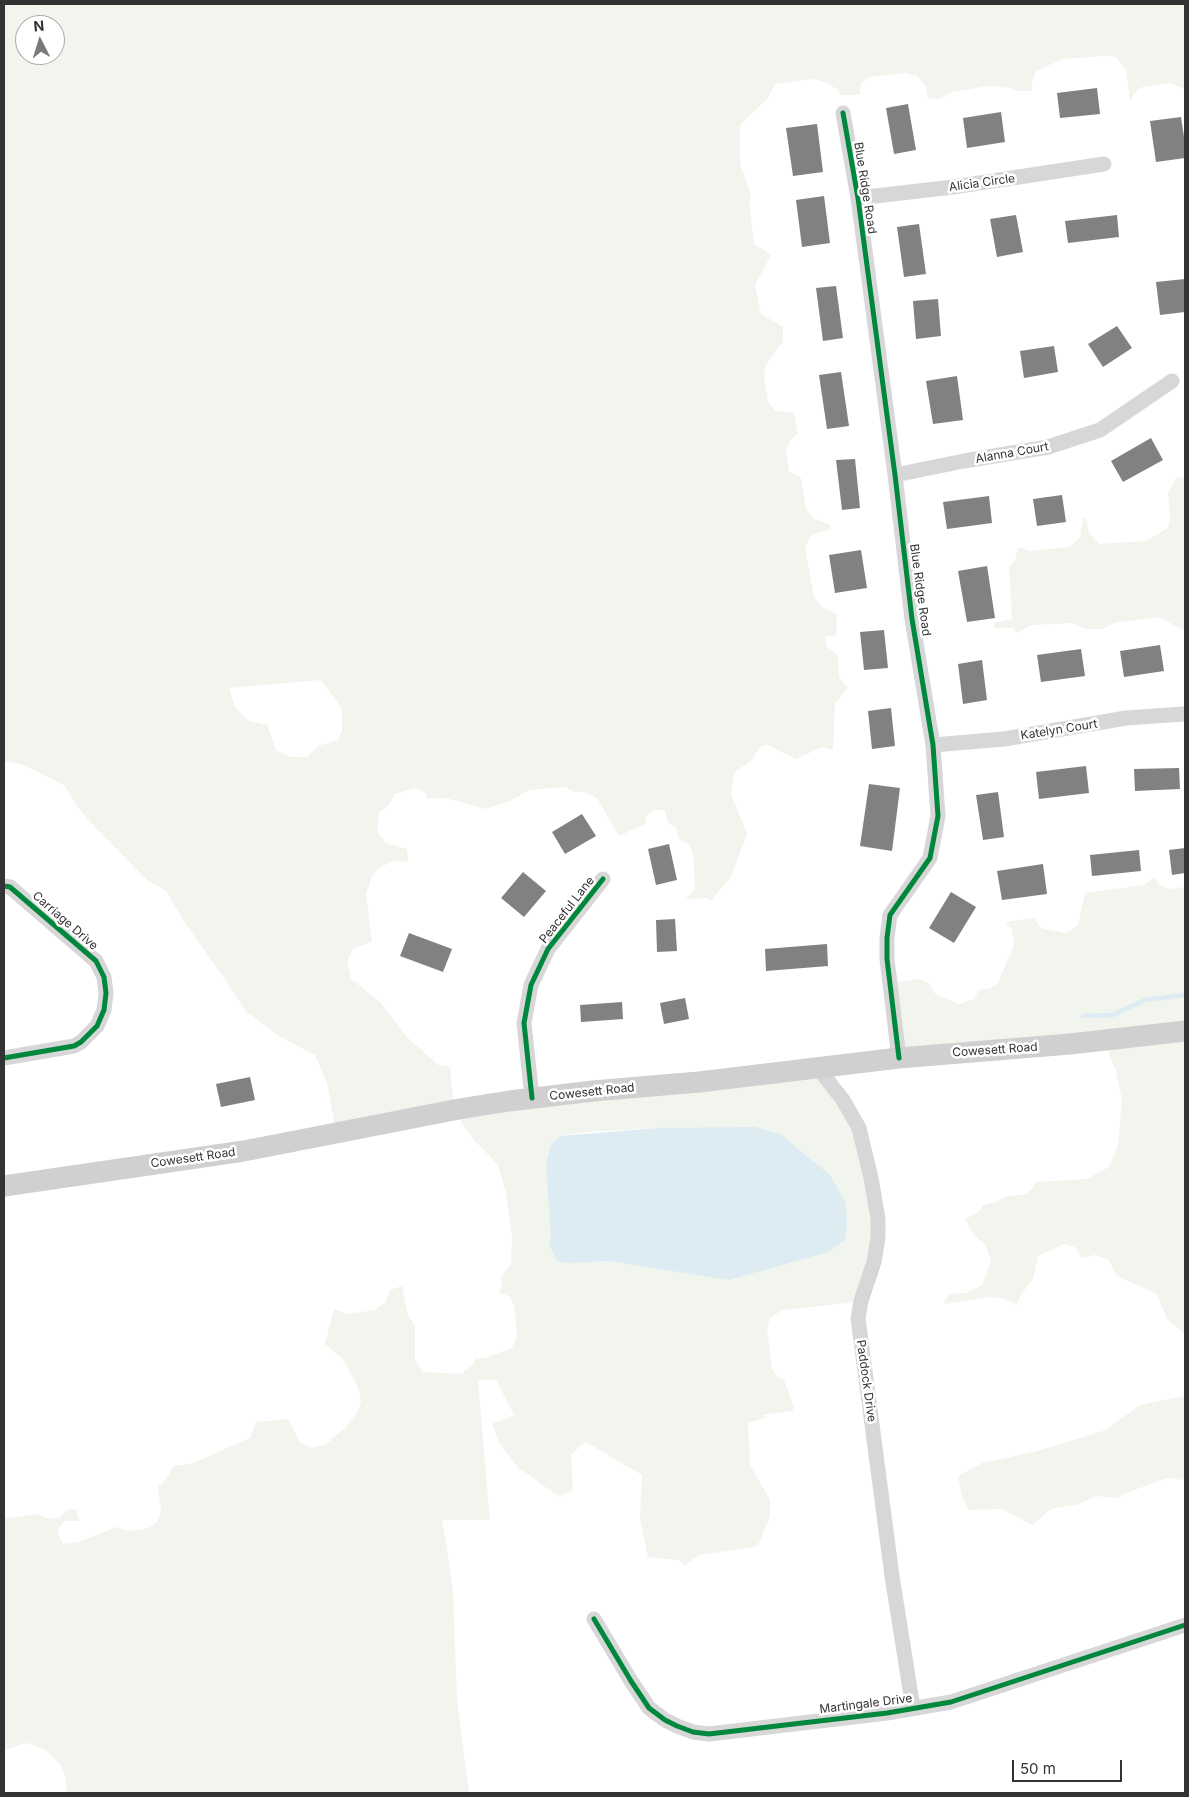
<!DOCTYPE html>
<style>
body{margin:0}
#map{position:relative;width:1189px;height:1797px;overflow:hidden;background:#fff;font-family:Inter,sans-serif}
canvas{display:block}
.frame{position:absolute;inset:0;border:5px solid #333;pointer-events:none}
.north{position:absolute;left:15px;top:15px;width:50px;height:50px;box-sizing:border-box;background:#fff;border:1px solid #adadad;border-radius:50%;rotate:355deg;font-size:14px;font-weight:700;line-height:20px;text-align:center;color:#333}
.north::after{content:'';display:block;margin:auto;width:18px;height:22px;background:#7a7a7a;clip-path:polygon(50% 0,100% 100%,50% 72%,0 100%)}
.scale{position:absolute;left:1012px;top:1760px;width:110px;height:22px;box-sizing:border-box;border:2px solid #333;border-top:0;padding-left:6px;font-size:15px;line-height:18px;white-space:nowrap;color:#333;-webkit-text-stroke:4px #fff;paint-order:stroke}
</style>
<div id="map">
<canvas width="1189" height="1797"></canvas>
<div class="frame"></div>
<div class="north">N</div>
<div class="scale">50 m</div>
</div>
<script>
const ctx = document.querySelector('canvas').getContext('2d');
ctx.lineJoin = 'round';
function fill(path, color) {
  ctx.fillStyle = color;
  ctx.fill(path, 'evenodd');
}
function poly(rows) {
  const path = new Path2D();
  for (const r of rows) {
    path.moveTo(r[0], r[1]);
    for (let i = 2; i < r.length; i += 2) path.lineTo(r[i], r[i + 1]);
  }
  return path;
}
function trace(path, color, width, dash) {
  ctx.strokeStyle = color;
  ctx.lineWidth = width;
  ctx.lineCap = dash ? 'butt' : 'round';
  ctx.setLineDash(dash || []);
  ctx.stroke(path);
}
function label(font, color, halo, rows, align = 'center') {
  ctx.font = font + ' Inter,sans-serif';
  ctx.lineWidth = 5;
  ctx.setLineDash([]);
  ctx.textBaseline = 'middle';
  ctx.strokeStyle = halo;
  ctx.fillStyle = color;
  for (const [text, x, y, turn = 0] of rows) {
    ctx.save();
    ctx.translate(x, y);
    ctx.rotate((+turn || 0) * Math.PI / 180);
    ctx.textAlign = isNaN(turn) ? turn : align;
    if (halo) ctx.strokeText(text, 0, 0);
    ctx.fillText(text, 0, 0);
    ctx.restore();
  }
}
fill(poly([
 [4,4,1185,4,1185,89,1170,83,1142,87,1133,95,1130,102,1126,70,1116,57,1105,56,1063,59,1036,71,1032,82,1031,91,1016,91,1010,88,989,86,952,92,940,99,928,98,926,87,917,76,905,73,869,77,861,84,860,95,841,95,838,90,827,83,814,79,775,84,767,99,740,125,740,164,751,194,749,201,754,244,771,255,755,285,761,314,783,327,783,343,779,346,766,365,764,377,768,402,775,411,794,413,798,433,790,441,786,451,789,471,801,478,806,509,813,518,831,525,830,529,811,535,805,548,814,597,822,607,837,614,836,635,825,637,827,647,838,655,839,677,848,688,835,703,833,750,822,747,796,759,768,745,760,747,752,760,734,773,731,795,747,833,731,877,711,901,706,898,685,899,692,893,695,887,693,853,689,844,680,840,675,827,668,823,665,810,654,810,646,817,645,824,619,836,597,798,585,792,574,792,565,787,529,790,510,801,485,809,446,798,427,799,426,793,414,788,395,794,389,805,379,812,377,831,386,843,407,849,408,862,395,861,380,867,372,876,366,894,372,942,354,948,347,961,351,979,380,1002,406,1036,438,1065,450,1067,454,1108,820,1069,858,1127,876,1217,858,1302,782,1310,770,1318,767,1327,772,1369,777,1376,784,1380,794,1408,792,1411,763,1415,765,1418,748,1423,750,1465,770,1500,770,1516,759,1543,754,1547,699,1555,685,1565,678,1560,648,1557,640,1519,642,1475,586,1442,571,1454,573,1490,559,1497,518,1467,499,1443,492,1424,514,1415,496,1380,478,1380,490,1520,442,1520,447,1548,453,1593,457,1701,469,1793,67,1793,65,1775,59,1763,44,1749,27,1743,4,1750,4,1519,36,1514,50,1519,60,1517,66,1510,76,1509,79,1521,64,1521,57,1531,63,1544,79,1542,116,1527,129,1531,149,1528,158,1521,161,1511,158,1487,167,1478,173,1466,191,1464,250,1438,256,1422,288,1419,300,1442,310,1448,325,1445,346,1427,358,1411,361,1401,358,1387,343,1359,325,1344,334,1309,348,1314,375,1310,385,1303,390,1290,402,1286,408,1315,415,1325,415,1361,423,1372,461,1374,473,1365,476,1355,476,1359,485,1358,512,1348,517,1336,514,1305,509,1296,499,1293,502,1284,501,1277,511,1263,512,1236,506,1193,498,1165,475,1141,458,1117,336,1131,327,1083,315,1055,277,1035,245,1010,224,978,185,923,166,891,147,880,95,827,79,809,64,785,24,765,4,761],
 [25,25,55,25,55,55,25,55],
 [321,680,342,709,342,731,338,740,318,746,307,757,290,757,276,750,267,725,249,721,235,707,229,688],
 [658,1128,609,1261,570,1263,549,1245,551,1236,551,1144,560,1136,587,1132],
 [1177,477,1185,479,1185,631,1159,617,1114,623,1103,629,1085,629,1073,623,1032,625,1017,633,1013,628,995,628,994,623,1012,619,1009,566,1015,560,1018,547,1031,551,1069,547,1080,538,1083,519,1086,518,1089,533,1099,544,1146,541,1168,528,1170,519,1168,492],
 [1154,878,1160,885,1169,889,1185,887,1185,1334,1167,1319,1157,1294,1117,1276,1108,1259,1095,1255,1081,1258,1077,1248,1064,1244,1038,1256,1033,1279,1020,1296,1017,1305,1005,1299,989,1297,944,1304,946,1298,950,1294,966,1293,982,1285,991,1261,986,1246,974,1235,965,1219,978,1213,983,1205,997,1202,1006,1196,1023,1195,1031,1190,1036,1182,1087,1179,1109,1167,1118,1145,1122,1099,1116,1071,1103,1039,904,1057,891,983,918,979,929,983,936,995,959,1004,974,999,979,990,991,988,998,983,1014,945,1012,929,1005,922,1034,918,1041,928,1066,933,1078,925,1085,893,1144,885],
 [1185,1396,1185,1477,1183,1480,1167,1478,1129,1492,1117,1498,1096,1496,1079,1504,1051,1509,1032,1525,1002,1509,969,1510,962,1497,958,1476,982,1463,1038,1451,1106,1430,1140,1405]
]), '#f1f5ed');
fill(poly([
 [755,1127,780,1134,830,1175,845,1201,847,1222,845,1240,828,1252,729,1280,609,1261,570,1263,557,1261,549,1245,551,1236,546,1164,551,1144,560,1136,658,1128]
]), '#ddebf3');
trace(poly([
 [1083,1016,1113,1015,1145,1000,1185,995]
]), '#ddebf3', 4.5);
fill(poly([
 [1097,88,1100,114,1060,118,1057,93],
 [908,104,916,150,894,154,886,108],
 [1001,112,1005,142,967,148,963,118],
 [1181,117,1185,143,1185,158,1156,162,1150,121],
 [817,124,823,172,793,176,786,128],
 [824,196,830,243,802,247,796,200],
 [1016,215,1023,252,997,257,990,219],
 [1117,215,1119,237,1068,243,1065,221],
 [919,224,926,274,904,277,897,227],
 [1185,279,1185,312,1160,315,1156,282],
 [836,286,843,338,823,341,816,288],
 [938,299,941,336,916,339,913,301],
 [1117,326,1132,348,1103,367,1088,344],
 [1054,346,1058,372,1024,378,1020,351],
 [841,372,849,426,827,429,819,375],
 [957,376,963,420,933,424,926,381],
 [1151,438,1163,460,1123,482,1111,461],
 [855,459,860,508,842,510,836,460],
 [1062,495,1066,522,1037,526,1033,499],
 [989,496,992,523,947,529,943,502],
 [861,550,867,588,835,593,829,555],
 [987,566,995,618,967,622,958,571],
 [884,630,888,668,864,670,860,632],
 [1160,645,1164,671,1124,677,1120,651],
 [1081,649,1085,676,1041,682,1037,655],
 [982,660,987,700,963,704,958,664],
 [891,708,895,746,872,749,868,711],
 [1086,766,1089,793,1039,799,1036,772],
 [1179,768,1180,789,1135,791,1134,769],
 [869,784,900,788,892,851,860,846],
 [998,792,1004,837,983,840,976,795],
 [582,814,596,836,565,854,552,832],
 [669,844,677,880,656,885,648,849],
 [1185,848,1185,873,1172,875,1169,850],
 [1139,850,1141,871,1092,876,1090,855],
 [1043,864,1047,894,1002,900,997,871],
 [523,872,546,891,524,917,501,898],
 [951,892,976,907,954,943,929,928],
 [675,919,677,951,657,952,656,920],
 [409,933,452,949,443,972,400,956],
 [827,944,828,966,766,971,765,949],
 [685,998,689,1019,664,1024,660,1003],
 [622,1002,623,1019,581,1022,580,1005],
 [250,1077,255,1100,221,1107,216,1084]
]), '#818181');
trace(poly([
 [843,113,858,198,895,475,912,619,933,745,938,816,930,858,890,915,887,938,887,959,899,1058],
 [858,198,953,187,1104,164],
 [895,475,964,461,1048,447,1100,430,1172,381],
 [933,745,1004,739,1126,718,1184,714],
 [4,886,10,887,96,961,104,977,106,993,104,1010,97,1026,81,1042,74,1046,4,1058],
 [818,1068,843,1100,859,1128,871,1178,878,1219,878,1238,874,1262,861,1301,858,1318,892,1576,913,1708],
 [532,1098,524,1023,531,985,548,949,603,879],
 [594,1619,631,1681,649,1708,665,1720,677,1726,693,1732,709,1734,887,1713,951,1702,1185,1625]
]), '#d7d7d7', 15);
trace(poly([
 [4,1186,244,1151,459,1109,509,1101,593,1091,699,1082,899,1058,1070,1044,1185,1031]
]), '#d0d0d0', 21);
trace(poly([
 [843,113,858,198,895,475,912,619,933,745,938,816,930,858,890,915,887,938,887,959,899,1058],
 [4,886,10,887,96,961,104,977,106,993,104,1010,97,1026,81,1042,74,1046,4,1058],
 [532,1098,524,1023,531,985,548,949,603,879],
 [594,1619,631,1681,649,1708,665,1720,677,1726,693,1732,709,1734,887,1713,951,1702,1185,1625]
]), '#00873e', 5);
label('12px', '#333', '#fff', [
 ["Alicia Circle",982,183,-8],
 ["Blue Ridge Road",865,188,81],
 ["Alanna Court",1012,453,-10],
 ["Blue Ridge Road",920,590,82],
 ["Katelyn Court",1059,730,-9],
 ["Peaceful Lane",567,910,-52],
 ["Carriage Drive",65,921,41],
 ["Cowesett Road",995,1050,-4],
 ["Cowesett Road",592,1092,-6],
 ["Cowesett Road",193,1158,-8],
 ["Paddock Drive",866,1381,82],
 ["Martingale Drive",866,1704,-7]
]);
</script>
